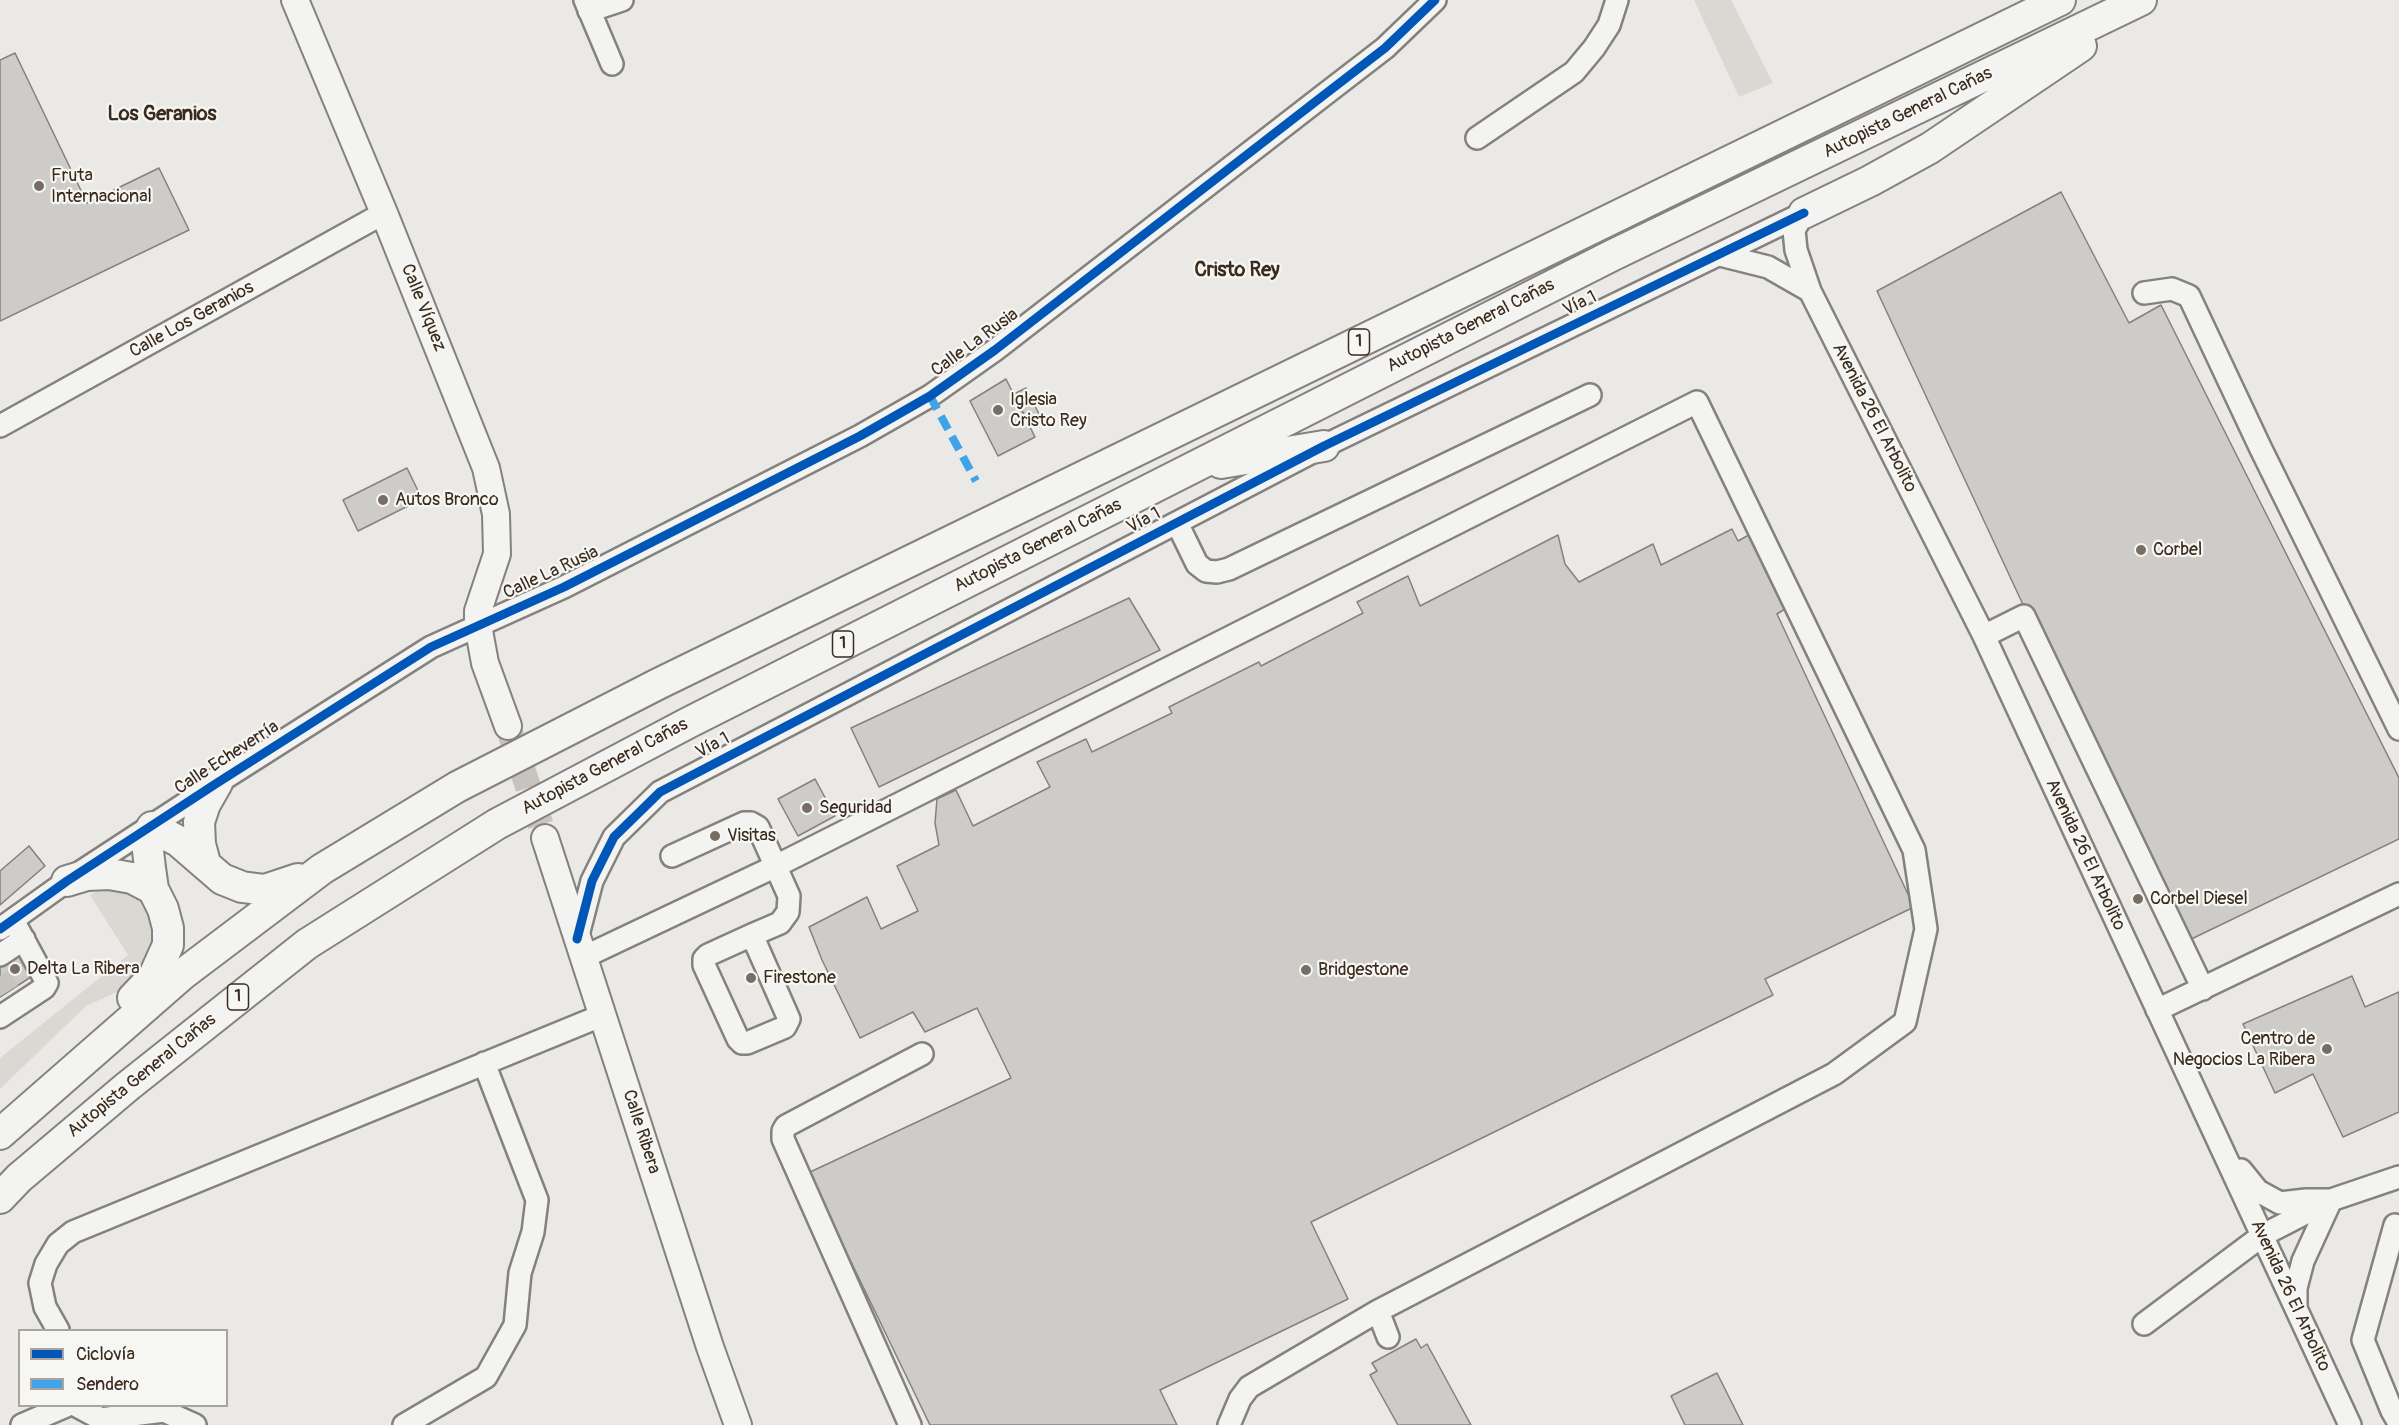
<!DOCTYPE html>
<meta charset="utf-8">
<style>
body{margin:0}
#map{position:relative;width:2399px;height:1425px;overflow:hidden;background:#eae9e6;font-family:Pangolin,sans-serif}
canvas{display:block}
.legend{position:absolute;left:18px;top:1329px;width:210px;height:78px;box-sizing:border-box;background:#f6f6f2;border:2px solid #aba49d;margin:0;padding:8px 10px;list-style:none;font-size:18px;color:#3b2a1e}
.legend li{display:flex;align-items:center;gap:12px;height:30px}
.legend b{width:30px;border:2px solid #aba49d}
</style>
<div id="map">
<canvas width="2399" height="1425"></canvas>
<ul class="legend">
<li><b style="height:8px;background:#0057b8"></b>Ciclovía</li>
<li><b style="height:8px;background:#3fa3ea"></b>Sendero</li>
</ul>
</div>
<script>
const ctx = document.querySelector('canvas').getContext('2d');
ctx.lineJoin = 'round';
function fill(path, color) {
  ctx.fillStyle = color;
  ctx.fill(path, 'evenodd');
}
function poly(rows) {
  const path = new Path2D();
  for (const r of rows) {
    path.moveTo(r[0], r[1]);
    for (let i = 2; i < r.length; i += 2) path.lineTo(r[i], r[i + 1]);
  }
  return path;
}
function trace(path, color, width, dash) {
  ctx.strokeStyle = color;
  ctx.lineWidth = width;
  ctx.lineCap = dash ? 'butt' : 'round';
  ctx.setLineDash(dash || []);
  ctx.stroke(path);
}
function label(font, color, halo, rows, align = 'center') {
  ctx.font = font + ' Pangolin,sans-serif';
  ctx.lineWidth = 4.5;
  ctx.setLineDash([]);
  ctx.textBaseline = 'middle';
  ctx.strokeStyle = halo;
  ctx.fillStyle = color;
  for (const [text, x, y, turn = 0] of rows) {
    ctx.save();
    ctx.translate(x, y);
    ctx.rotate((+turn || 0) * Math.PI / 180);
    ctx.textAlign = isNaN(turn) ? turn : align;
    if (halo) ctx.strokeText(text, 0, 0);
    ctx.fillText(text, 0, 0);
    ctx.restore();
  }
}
fill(poly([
 [1694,0,1731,0,1773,83,1739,97],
 [115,888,133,893,144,904,152,920,155,938,155,955,130,986,86,1006,0,1089,0,1058,128,955,90,895,101,889]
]), '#dad8d3');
const building = poly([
 [15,53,87,203,159,168,189,230,0,321,0,60,15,53],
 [2061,192,2129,323,2161,305,2399,778,2399,839,2181,944,1877,291,2061,192],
 [1006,379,1035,437,998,456,970,401,1006,379],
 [1026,388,1039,414,1027,420,1014,394,1026,388],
 [407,468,422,499,358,531,343,500,407,468],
 [1732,529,1738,541,1754,532,1788,607,1777,614,1914,907,1765,979,1773,995,1311,1222,1348,1299,1160,1390,1177,1425,930,1425,808,1173,1011,1078,977,1008,925,1032,913,1012,860,1038,822,960,809,927,867,897,881,929,918,911,897,866,939,845,935,823,937,799,956,790,973,826,1050,787,1037,762,1086,739,1092,752,1172,713,1169,707,1259,662,1261,666,1363,613,1357,602,1408,576,1420,606,1558,535,1565,564,1579,582,1653,544,1661,565,1732,529],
 [1129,598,1160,650,879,787,851,728,1129,598],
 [815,779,835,816,798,836,778,799,815,779],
 [29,846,45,866,0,905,0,871,29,846],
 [19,951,34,975,0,997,0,964,19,951],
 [2352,976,2365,1007,2399,992,2399,1112,2343,1137,2313,1074,2275,1093,2243,1024,2352,976],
 [1416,1339,1421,1348,1427,1344,1471,1425,1398,1425,1370,1375,1377,1371,1372,1363,1416,1339],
 [1717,1373,1743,1425,1685,1425,1671,1396,1717,1373]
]);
fill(building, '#cdccc9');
trace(building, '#85817d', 1.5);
trace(poly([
 [0,976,9,991]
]), '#c7c3be', 21, [21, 10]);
trace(poly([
 [508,726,545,838]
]), '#c7c3be', 26, [26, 13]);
const minor = poly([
 [585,0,612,64],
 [589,11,622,0],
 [1477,138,1574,72,1594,48,1609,25,1617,0],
 [1804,213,1794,230,1796,250,1810,291,1984,636,2350,1425],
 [1720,255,1768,267,1810,291],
 [2144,293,2172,289,2189,296,2260,447,2399,729],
 [0,426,384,213],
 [1177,523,1197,564,1206,571,1217,572,1229,569,1590,395],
 [1984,636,2024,616,2203,989],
 [672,856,744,823,751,823,758,827,789,896,788,912,780,923,752,935,708,955,704,959,704,965,738,1039,742,1043,747,1043,785,1027,789,1019,752,935],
 [0,929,67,881,217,783,431,647,564,587,860,436,930,396,995,350,1324,95,1385,48,1435,0],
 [577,939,592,881,614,837,660,792,1324,446,1804,213],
 [0,955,24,939],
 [584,957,776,866,1697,402,1914,850,1926,929,1905,1022,1834,1074,1378,1311,1249,1387,1240,1399,1229,1425],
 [2157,1010,2399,894],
 [0,1017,44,988,47,983,13,920],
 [2241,1170,2258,1191,2280,1203,2306,1200,2331,1200,2303,1261,2296,1288,2296,1307],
 [2395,1225,2363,1340,2392,1411,2399,1423],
 [1378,1311,1388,1337],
 [2144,1324,2263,1235,2331,1200,2399,1177],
 [58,1330,45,1307,40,1283,46,1264,58,1244,73,1232,603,1015],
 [77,1406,101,1419,164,1411,195,1425],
 [22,1425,66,1406],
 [404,1425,486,1377,515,1325,520,1273,533,1232,537,1200,484,1063],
 [910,1425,783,1139,783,1131,786,1126,922,1054]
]);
const major = poly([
 [295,0,384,213,486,468,496,514,497,554,478,611,478,625,485,663,508,726],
 [545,838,710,1347,738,1425]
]);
const highway = poly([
 [1804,213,1870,181,1930,148,2081,46],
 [1221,463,1324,446],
 [205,863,200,844,199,822,205,804,217,783],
 [67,881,87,875,109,874,132,878,153,889],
 [133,998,154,976,168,945,168,928,163,909,153,889,150,868,148,851,152,827,178,841,222,879,242,887,265,890,298,879],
 [0,1134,183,974,322,869,457,787,658,684,2060,0],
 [0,1198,19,1178,128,1086,307,944,497,824,688,723,1613,255,2141,0]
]);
trace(minor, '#85817d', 26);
trace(major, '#85817d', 30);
trace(highway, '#85817d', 34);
trace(minor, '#f3f3f1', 21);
trace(major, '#f3f3f1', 26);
trace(highway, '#f3f3f1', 30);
trace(poly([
 [930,396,976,481]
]), '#3fa3ea', 8, [15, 8]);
trace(poly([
 [0,929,67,881,217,783,431,647,564,587,860,436,930,396,995,350,1324,95,1385,48,1435,0],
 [577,939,592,881,614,837,660,792,1324,446,1804,213]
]), '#0057b8', 9);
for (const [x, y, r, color] of [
 [39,186,6,"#786d64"],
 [998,410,6,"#786d64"],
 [383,500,6,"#786d64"],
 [2141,550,6,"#786d64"],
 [807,808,6,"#786d64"],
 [715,836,6,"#786d64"],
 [2138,899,6,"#786d64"],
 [15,969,6,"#786d64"],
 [1306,970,6,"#786d64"],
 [751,978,6,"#786d64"],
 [2327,1049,6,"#786d64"]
]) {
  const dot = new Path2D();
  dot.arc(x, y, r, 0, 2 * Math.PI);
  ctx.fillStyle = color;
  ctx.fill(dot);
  trace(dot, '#f6f6f2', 2);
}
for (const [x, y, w] of [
 [1359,342,21],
 [843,644,21],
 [238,997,21]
]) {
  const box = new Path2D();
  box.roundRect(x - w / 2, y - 13, w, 26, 4.5);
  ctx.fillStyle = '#f6f6f2';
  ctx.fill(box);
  trace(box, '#3b2a1e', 1.5);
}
label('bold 16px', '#3b2a1e', null, [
 ["1",1359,342],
 ["1",843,644],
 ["1",238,997]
]);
label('18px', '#3b2a1e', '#f6f6f2', [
 ["Autopista General Cañas",1908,113,-26],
 ["Vía 1",1580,304,-26],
 ["Calle Víquez",423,308,68],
 ["Calle Los Geranios",192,320,-29],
 ["Autopista General Cañas",1471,326,-27],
 ["Calle La Rusia",975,343,-36],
 ["Avenida 26 El Arbolito",1874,418,63],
 ["Vía 1",1144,521,-28],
 ["Autopista General Cañas",1038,546,-27],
 ["Calle La Rusia",551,573,-25],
 ["Vía 1",713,746,-28],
 ["Calle Echeverría",227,758,-33],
 ["Autopista General Cañas",605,767,-28],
 ["Avenida 26 El Arbolito",2085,855,65],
 ["Autopista General Cañas",142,1076,-39],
 ["Calle Ribera",641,1132,72],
 ["Avenida 26 El Arbolito",2290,1296,65]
]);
label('18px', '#3b2a1e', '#f6f6f2', [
 ["Fruta",51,176],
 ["Internacional",51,197],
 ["Iglesia",1010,400],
 ["Cristo Rey",1010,421],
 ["Autos Bronco",395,500],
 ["Corbel",2153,550],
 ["Seguridad",819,808],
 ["Visitas",727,836],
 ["Corbel Diesel",2150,899],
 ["Delta La Ribera",27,969],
 ["Bridgestone",1318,970],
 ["Firestone",763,978],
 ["Centro de",2315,1039,"right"],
 ["Negocios La Ribera",2315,1060,"right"]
], 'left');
label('bold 20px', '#3b2a1e', '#f6f6f2', [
 ["Los Geranios",162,115],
 ["Cristo Rey",1237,271]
]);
</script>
